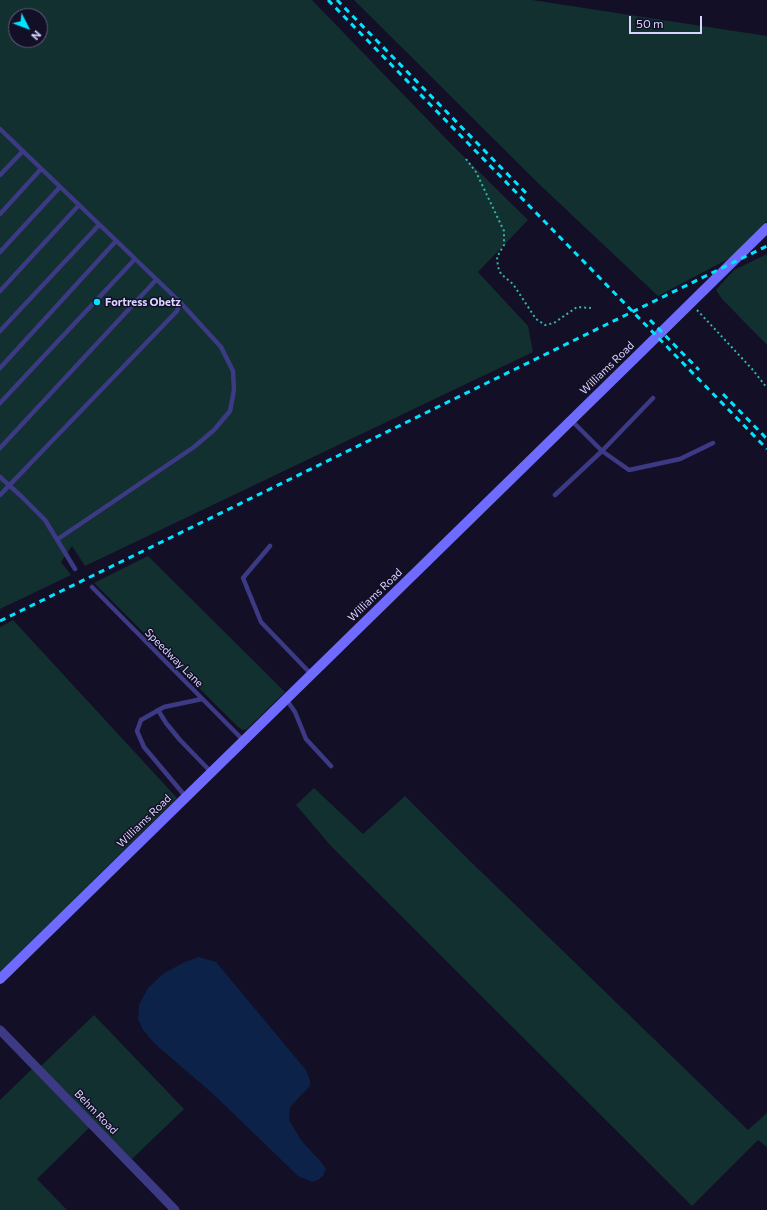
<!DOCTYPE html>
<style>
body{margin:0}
#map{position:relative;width:767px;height:1210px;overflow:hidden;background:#130f26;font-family:Commissioner,sans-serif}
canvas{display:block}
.north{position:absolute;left:8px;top:8px;width:40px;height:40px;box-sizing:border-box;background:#130f26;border:1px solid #625e7d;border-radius:50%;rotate:132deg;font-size:11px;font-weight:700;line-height:16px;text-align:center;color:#d9d4ff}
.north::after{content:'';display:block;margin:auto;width:14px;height:18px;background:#00e5ff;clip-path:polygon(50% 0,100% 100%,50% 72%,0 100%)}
.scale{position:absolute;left:629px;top:16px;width:73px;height:18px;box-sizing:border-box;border:2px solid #d9d4ff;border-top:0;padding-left:5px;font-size:12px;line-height:14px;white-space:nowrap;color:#d9d4ff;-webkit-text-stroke:3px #130f26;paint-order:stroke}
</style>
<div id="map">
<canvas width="767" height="1210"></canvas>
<div class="north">N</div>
<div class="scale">50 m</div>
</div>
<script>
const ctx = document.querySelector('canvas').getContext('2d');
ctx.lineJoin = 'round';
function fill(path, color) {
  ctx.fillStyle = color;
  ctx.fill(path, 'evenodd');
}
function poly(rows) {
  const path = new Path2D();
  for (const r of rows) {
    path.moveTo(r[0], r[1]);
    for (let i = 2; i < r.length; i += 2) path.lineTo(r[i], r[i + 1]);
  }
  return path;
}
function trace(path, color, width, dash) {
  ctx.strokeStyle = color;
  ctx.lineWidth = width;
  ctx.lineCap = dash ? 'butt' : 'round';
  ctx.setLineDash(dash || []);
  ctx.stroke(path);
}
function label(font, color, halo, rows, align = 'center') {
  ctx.font = font + ' Commissioner,sans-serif';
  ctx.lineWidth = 3;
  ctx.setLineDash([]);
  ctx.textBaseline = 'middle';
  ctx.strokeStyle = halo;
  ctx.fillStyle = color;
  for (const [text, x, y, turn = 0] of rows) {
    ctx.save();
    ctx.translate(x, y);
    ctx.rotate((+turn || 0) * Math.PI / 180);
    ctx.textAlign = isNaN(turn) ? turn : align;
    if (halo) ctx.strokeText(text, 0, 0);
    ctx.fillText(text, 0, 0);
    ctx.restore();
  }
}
fill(poly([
 [0,0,312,0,456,149,528,220,478,272,528,326,533,352,85,566,72,546,61,562,71,575,0,609],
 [16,16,40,16,40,40,16,40],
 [354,0,532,0,767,36,767,221,730,258,658,296,540,185],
 [767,254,767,345,722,299,716,290,734,270],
 [148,556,285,692,247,729,243,730,238,727,94,583],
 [13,620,177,798,0,972,0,627],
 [314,788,363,834,405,796,470,861,748,1130,767,1113,767,1147,758,1140,692,1206,330,845,296,805],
 [94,1015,184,1109,132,1159,95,1123,41,1066],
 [33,1068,90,1127,37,1179,67,1210,0,1210,0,1100]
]), '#12302f');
fill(poly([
 [199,957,216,962,306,1070,310,1080,310,1086,290,1107,289,1120,301,1140,320,1161,326,1169,323,1176,318,1180,312,1182,298,1176,212,1093,155,1044,143,1030,138,1019,139,1005,148,988,164,973,185,962]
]), '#0c2248');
trace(poly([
 [466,159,476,172,504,231,504,245,497,257,498,267,501,274,513,284,536,319,545,325,554,323,577,307,591,308],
 [697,310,753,370,767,388]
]), '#2fb8b0', 2, [2, 3]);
trace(poly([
 [0,129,180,302,177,311,0,495],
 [0,175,23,151],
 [0,214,41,169],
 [0,252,60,187],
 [0,291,79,205],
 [0,331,99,225],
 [0,368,116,241],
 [0,403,135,259],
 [571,420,602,451,653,398],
 [0,448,156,280],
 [0,477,21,496,45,520,75,569],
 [555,495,602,451,629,470,680,459,713,443],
 [58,539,194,447,214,430,230,411,234,390,233,371,221,347,180,302],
 [270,546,243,578,261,622,311,674],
 [92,587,244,741],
 [286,699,295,712,306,739,331,766],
 [158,710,166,723,180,740,211,772],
 [186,797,144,747,137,731,141,720,164,707,202,699]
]), '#3d3a85', 4.5);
trace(poly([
 [0,1030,175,1210]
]), '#3d3a85', 9);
trace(poly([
 [0,979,640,353,767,228]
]), '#6f6bff', 10);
trace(poly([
 [328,0,767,449],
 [337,0,527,194],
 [650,320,699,370],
 [723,394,767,439],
 [0,621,767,246]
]), '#00e5ff', 3, [6, 5]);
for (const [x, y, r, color] of [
 [97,302,4,"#00e5ff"]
]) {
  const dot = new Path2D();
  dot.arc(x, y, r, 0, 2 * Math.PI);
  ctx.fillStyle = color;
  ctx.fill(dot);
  trace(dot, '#130f26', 1.5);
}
label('bold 11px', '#d9d4ff', '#130f26', [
 ["Fortress Obetz",105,302]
], 'left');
label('11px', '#d9d4ff', '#130f26', [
 ["Williams Road",607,368,-44],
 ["Williams Road",375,595,-44],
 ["Speedway Lane",174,658,45],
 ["Williams Road",144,821,-44],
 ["Behm Road",96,1112,46]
]);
</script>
